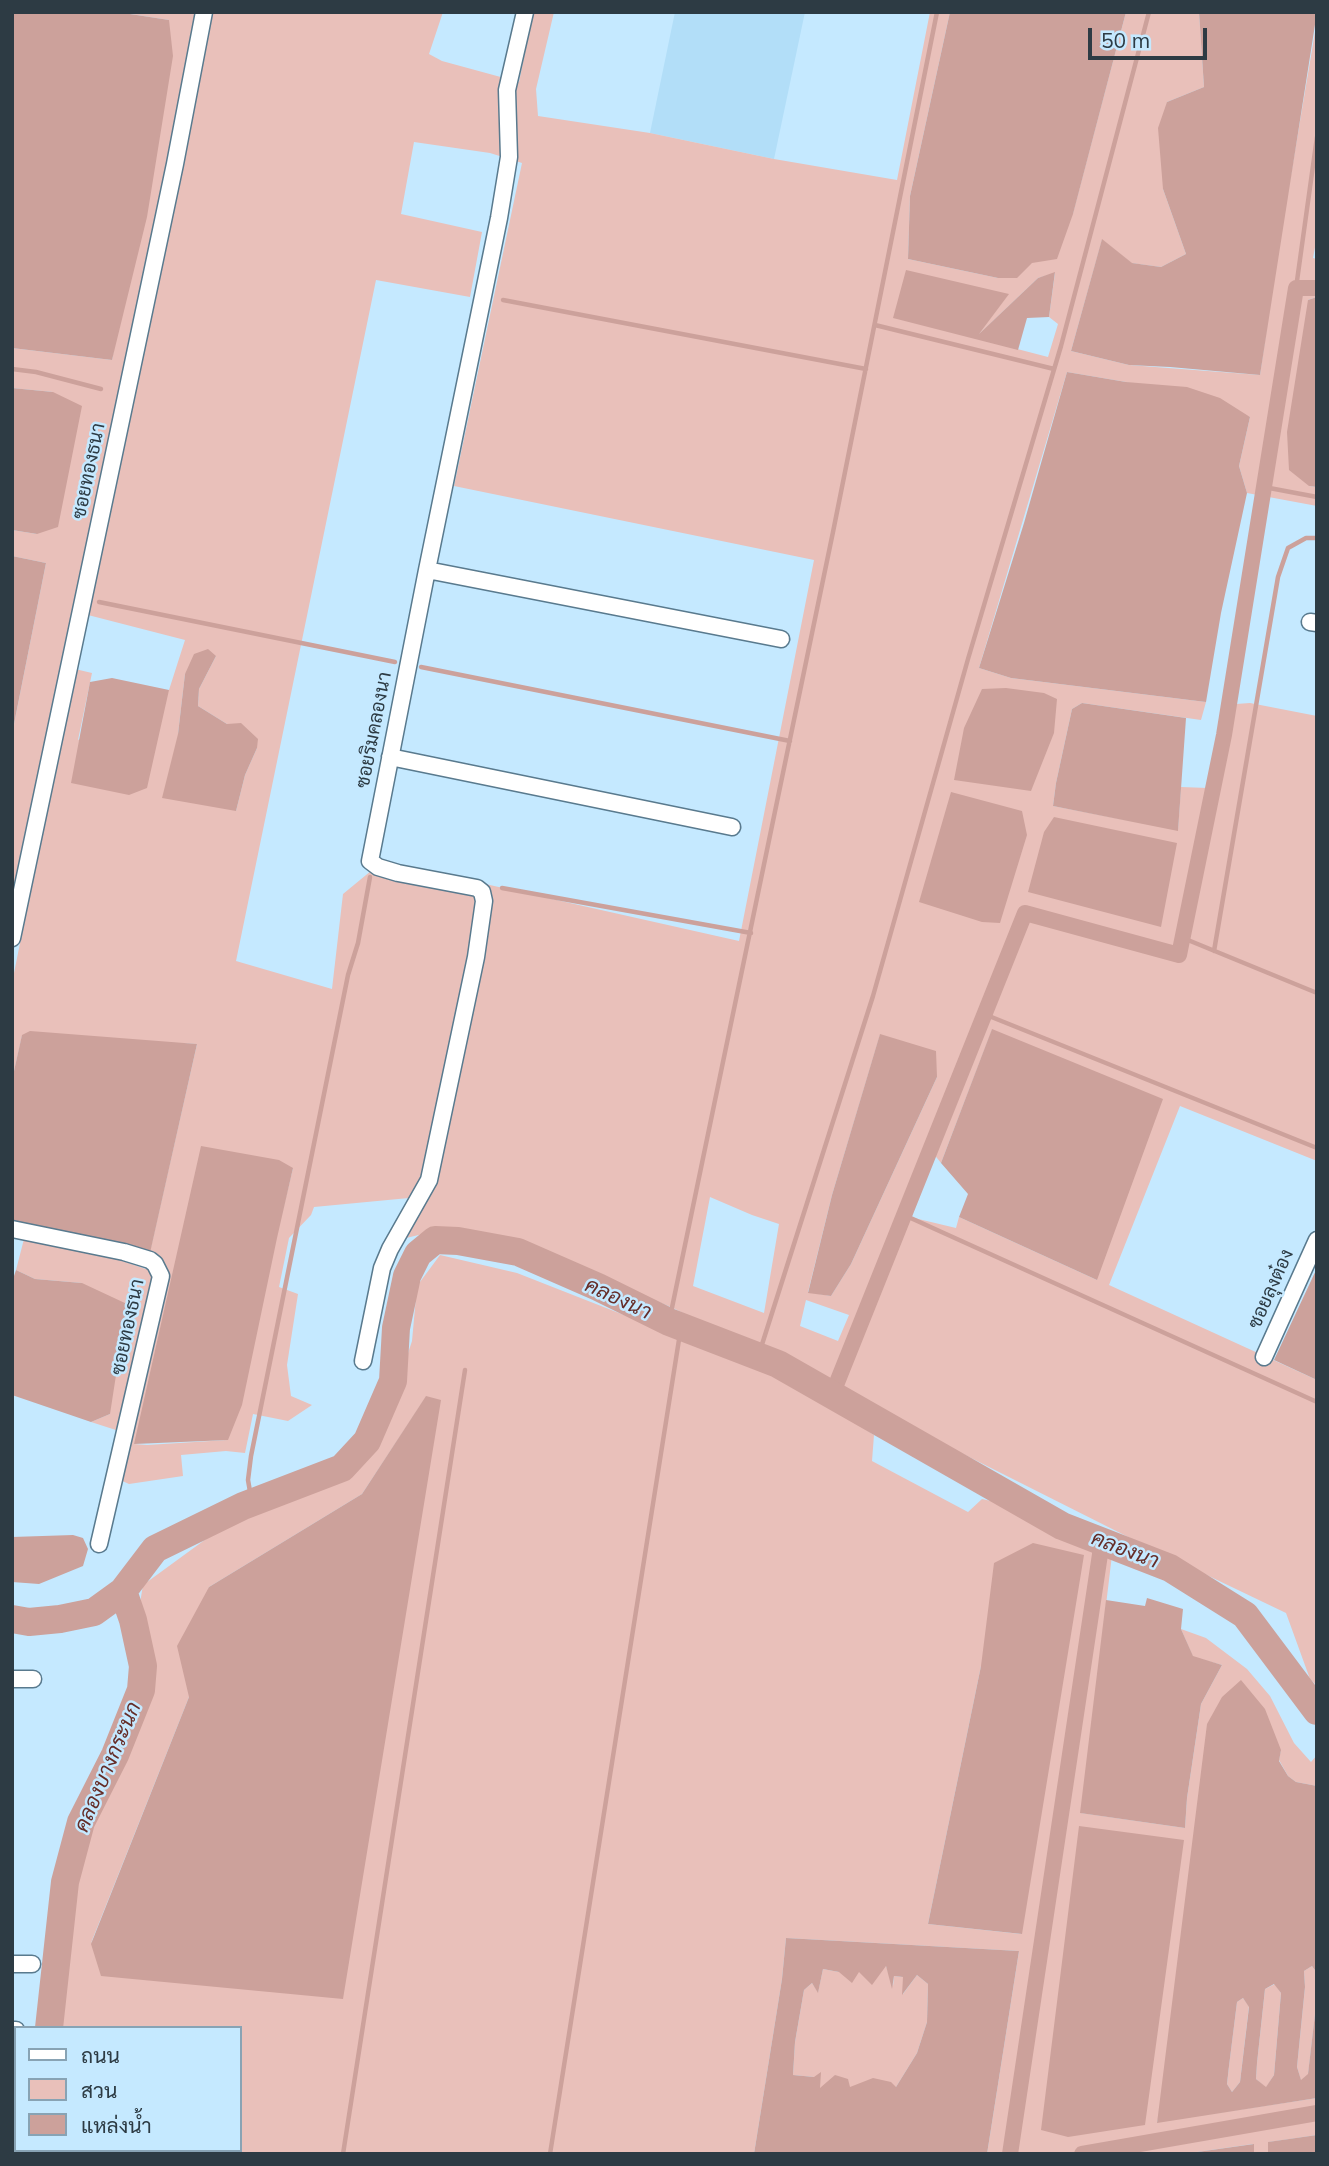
<!DOCTYPE html>
<meta charset="utf-8">
<style>
body{margin:0}
#map{position:relative;width:1329px;height:2166px;overflow:hidden;background:#c5e9ff;font-family:Mulish,Sarabun,sans-serif}
canvas{display:block}
.frame{position:absolute;inset:0;border:14px solid #2d3b44;pointer-events:none}
.legend{position:absolute;left:14px;top:2026px;width:228px;height:126px;box-sizing:border-box;background:#c5e9ff;border:2px solid #88a3b4;margin:0;padding:9px 12px;list-style:none;font-size:21px;color:#2d3b44}
.legend li{display:flex;align-items:center;gap:14px;height:35px}
.legend b{width:35px;border:2px solid #88a3b4}
.scale{position:absolute;left:1088px;top:28px;width:119px;height:32px;box-sizing:border-box;border:4px solid #2d3b44;border-top:0;padding-left:9px;font-size:21px;line-height:24px;white-space:nowrap;color:#2d3b44;-webkit-text-stroke:5px #c5e9ff;paint-order:stroke}
</style>
<div id="map">
<canvas width="1329" height="2166"></canvas>
<div class="frame"></div>
<ul class="legend">
<li><b style="height:9px;background:#fff"></b>ถนน</li>
<li><b style="height:19px;background:#e9c0ba"></b>สวน</li>
<li><b style="height:19px;background:#cca19b"></b>แหล่งน้ำ</li>
</ul>
<div class="scale">50 m</div>
</div>
<script>
const ctx = document.querySelector('canvas').getContext('2d');
ctx.lineJoin = 'round';
function fill(path, color) {
  ctx.fillStyle = color;
  ctx.fill(path, 'evenodd');
}
function poly(rows) {
  const path = new Path2D();
  for (const r of rows) {
    path.moveTo(r[0], r[1]);
    for (let i = 2; i < r.length; i += 2) path.lineTo(r[i], r[i + 1]);
  }
  return path;
}
function trace(path, color, width, dash) {
  ctx.strokeStyle = color;
  ctx.lineWidth = width;
  ctx.lineCap = dash ? 'butt' : 'round';
  ctx.setLineDash(dash || []);
  ctx.stroke(path);
}
function label(font, color, halo, rows, align = 'center') {
  ctx.font = font + ' Mulish,Sarabun,sans-serif';
  ctx.lineWidth = 5;
  ctx.setLineDash([]);
  ctx.textBaseline = 'middle';
  ctx.strokeStyle = halo;
  ctx.fillStyle = color;
  for (const [text, x, y, turn = 0] of rows) {
    ctx.save();
    ctx.translate(x, y);
    ctx.rotate((+turn || 0) * Math.PI / 180);
    ctx.textAlign = isNaN(turn) ? turn : align;
    if (halo) ctx.strokeText(text, 0, 0);
    ctx.fillText(text, 0, 0);
    ctx.restore();
  }
}
fill(poly([
 [675,12,805,12,774,159,650,133]
]), '#b2def8');
fill(poly([
 [117,12,198,12,180,112,12,904,12,734,46,563,12,556,12,530,37,534,53,392,12,388,12,348,112,360,169,20],
 [212,12,443,12,429,54,442,61,519,82,533,12,554,12,536,89,538,116,650,133,774,159,897,180,930,12,950,12,910,196,908,259,998,278,1073,213,1126,12,1199,12,1204,87,1167,102,1163,189,1186,254,1161,267,1131,263,1102,240,1071,351,1129,365,1260,375,1276,264,1317,20,1317,237,1313,258,1317,259,1317,297,1308,300,1309,486,1317,487,1317,506,1247,493,1239,466,1250,417,1126,382,1067,372,979,668,1011,678,1206,702,1201,720,1082,703,1072,709,1056,783,1053,806,1178,830,1181,787,1208,788,1236,704,1250,703,1317,716,1317,1161,1180,1106,1109,1285,1317,1380,1317,1686,1310,1679,1286,1613,1142,1544,671,1307,504,1239,454,1230,427,1233,406,1238,415,1218,430,1196,314,1207,311,1215,289,1238,279,1287,298,1294,287,1365,291,1396,312,1405,288,1421,253,1414,245,1453,226,1451,181,1455,183,1476,129,1484,109,1475,119,1431,91,1422,110,1414,82,1283,35,1279,16,1270,24,1239,108,1256,146,1269,197,1044,22,1036,12,1080,12,983,75,669,92,673,78,740,169,690,185,640,88,615],
 [414,142,490,153,522,163,454,486,814,560,739,941,383,861,343,894,332,989,236,961,376,280,470,297,482,232,401,214],
 [1055,273,1049,317,1058,324,1048,357,975,338,1038,278],
 [216,656,199,689,198,706,227,724,257,748,245,775,236,811,178,734,185,674],
 [992,1030,1097,1280,959,1217,956,1228,910,1217,933,1153,941,1163],
 [880,1035,937,1077,851,1264,831,1296,808,1292,832,1195],
 [293,1168,227,1440,147,1445,134,1444],
 [710,1197,752,1215,779,1224,764,1313,693,1286],
 [806,1300,849,1315,838,1341,800,1326],
 [440,1255,517,1273,792,1381,874,1435,872,1461,968,1512,982,1499,1013,1506,1043,1530,1086,1543,1112,1555,1081,1813,1185,1828,1187,1798,1201,1704,1222,1665,1193,1657,1181,1629,1206,1638,1247,1669,1270,1696,1294,1743,1311,1762,1317,1755,1317,1786,1296,1782,1288,1776,1279,1760,1281,1749,1157,2122,1317,2098,1317,2135,1269,2142,1268,2154,1254,2154,1253,2144,1183,2154,987,2154,1019,1951,786,1938,782,1979,754,2154,53,2154,53,2150,240,2150,240,2028,61,2028,78,1863,126,1741,152,1685,139,1609,143,1585,217,1531,334,1477,385,1423,412,1341,417,1286],
 [426,1397,91,1943,189,1697,209,1587,362,1494],
 [981,1666,1037,1837,1021,1934,928,1924],
 [886,1966,893,1986,894,1976,903,1977,903,1994,917,1975,928,1984,927,2022,917,2053,896,2087,820,2088,814,2077,793,2075,795,2042,804,1990,812,1983,818,1992,823,1969,839,1972,859,1971],
 [1312,1966,1317,1973,1317,1997,1308,2075,1301,2081,1297,2067,1305,1987,1304,1971],
 [1275,1984,1281,1993,1274,2075,1266,2088,1256,2079,1257,2063,1265,1989],
 [1243,1998,1249,2006,1240,2082,1232,2092,1227,2084,1229,2066,1237,2002]
]), '#e9c0ba');
fill(poly([
 [12,12,117,12,169,20,173,56,147,217,112,360,12,348],
 [950,12,1126,12,1073,214,1057,259,1032,263,1017,278,998,278,908,259,910,196],
 [1199,12,1317,12,1260,375,1170,367,1129,365,1071,351,1102,239,1132,263,1161,267,1186,254,1163,189,1158,128,1167,102,1204,87],
 [906,270,1009,294,979,334,1038,278,1055,272,1049,317,1027,318,1018,350,893,318],
 [1317,297,1317,487,1309,486,1289,470,1287,432,1308,300],
 [1067,372,1126,382,1187,387,1220,398,1250,417,1239,466,1247,493,1221,613,1206,702,1011,678,979,668,1024,523],
 [12,388,53,392,82,406,58,527,37,534,12,530],
 [12,556,46,563,12,734],
 [208,649,216,656,199,689,198,706,227,724,241,723,258,739,257,748,245,775,236,811,162,798,178,734,185,674,194,654],
 [112,678,169,690,147,788,129,795,71,783,90,682],
 [1006,688,1044,693,1057,699,1054,733,1031,791,954,780,964,728,982,689],
 [1082,703,1186,718,1178,831,1053,806,1056,783,1072,709],
 [951,792,1022,811,1027,835,1000,923,982,922,919,902],
 [1054,817,1177,843,1161,927,1028,892,1044,832],
 [992,1029,1163,1099,1097,1280,959,1217,968,1194,941,1163],
 [30,1031,197,1044,150,1253,12,1221,12,1080,22,1035],
 [880,1034,936,1051,937,1077,851,1264,831,1296,808,1293,832,1195],
 [201,1146,279,1160,293,1168,277,1238,242,1405,228,1440,134,1444],
 [1317,1268,1317,1380,1274,1360],
 [16,1270,35,1279,82,1283,127,1304,110,1414,91,1422,12,1395,12,1282],
 [426,1396,441,1400,343,1999,101,1976,91,1944,189,1697,177,1646,209,1587,362,1494],
 [73,1535,83,1538,88,1549,83,1566,39,1584,12,1582,12,1537],
 [1033,1543,1084,1555,1022,1934,928,1924,981,1666,994,1563],
 [1147,1598,1183,1609,1181,1629,1193,1656,1222,1665,1201,1704,1187,1798,1185,1828,1080,1813,1106,1600,1145,1606],
 [1241,1680,1265,1709,1281,1750,1279,1761,1288,1776,1296,1782,1317,1786,1317,1973,1312,1966,1304,1971,1305,1987,1297,2067,1301,2080,1308,2074,1317,1997,1317,2098,1157,2123,1207,1724,1222,1697],
 [1274,1984,1281,1993,1274,2075,1266,2087,1256,2079,1257,2063,1265,1989],
 [1243,1998,1249,2007,1240,2082,1232,2092,1227,2084,1229,2066,1237,2002],
 [1079,1826,1184,1840,1145,2125,1068,2137,1041,2130],
 [786,1938,1019,1951,987,2154,754,2154,782,1979],
 [886,1966,892,1989,894,1976,903,1977,902,1995,917,1975,928,1984,927,2022,917,2053,896,2087,891,2082,873,2078,850,2087,848,2079,835,2075,820,2088,821,2072,814,2077,793,2075,795,2042,804,1990,812,1983,818,1993,823,1969,839,1972,852,1983,859,1972,872,1985],
 [1317,2135,1317,2154,1268,2154,1268,2142],
 [1254,2144,1254,2154,1183,2154]
]), '#cca19b');
trace(poly([
 [1296,288,1317,137],
 [503,300,866,369],
 [875,325,1054,369],
 [12,369,36,372,101,389],
 [1264,487,1317,497],
 [99,602,395,662],
 [421,667,790,741],
 [502,888,751,933],
 [1183,938,1317,993],
 [1214,951,1278,577,1288,548,1306,538,1317,538],
 [984,1014,1317,1148],
 [904,1215,1317,1402],
 [669,1322,833,532,937,12],
 [758,1357,873,996,968,659,1061,346,1149,12],
 [252,1503,248,1480,251,1456,348,975,358,943,370,877],
 [343,2154,465,1370],
 [550,2154,681,1327]
]), '#cca19b', 4.5);
trace(poly([
 [832,1395,1025,913,1179,955,1224,735,1296,288,1317,288],
 [1010,2154,1102,1541],
 [1082,2154,1317,2113]
]), '#cca19b', 16);
trace(poly([
 [12,1619,29,1622,60,1619,94,1612,123,1591,155,1549,243,1506,342,1468,367,1441,393,1381,396,1328,407,1276,418,1254,435,1240,458,1241,518,1252,598,1287,669,1322,778,1364,1062,1526,1170,1568,1245,1615,1317,1711],
 [49,2028,65,1882,81,1822,115,1755,141,1690,143,1666,133,1620,123,1591],
 [37,2154,38,2150]
]), '#cca19b', 28);
const street = poly([
 [427,570,781,639],
 [1310,622,1317,623],
 [390,757,732,827],
 [12,938,175,164,204,12],
 [12,1229,124,1252,150,1260,155,1264,161,1276,99,1544],
 [1264,1357,1317,1240],
 [363,1361,382,1268,390,1249,429,1180,476,957,484,901,482,892,477,888,398,873,378,867,370,861,427,570,499,218,509,157,507,90,525,12],
 [12,1679,33,1679],
 [12,1964,32,1964],
 [12,2030,16,2030],
 [12,2117,16,2117]
]);
trace(street, '#597a8e', 19);
trace(street, '#fff', 16);
label('19px', '#2d3b44', '#c5e9ff', [
 ["ซอยทองธนา",89,471,-78],
 ["ซอยริมคลองนา",374,730,-79],
 ["ซอยลุงต๋อง",1271,1289,-66],
 ["ซอยทองธนา",128,1327,-78]
]);
label('italic 21px', '#652d28', '#c5e9ff', [
 ["คลองนา",618,1299,25],
 ["คลองนา",1125,1550,21],
 ["คลองบางกระนก",108,1767,-67]
]);
</script>
